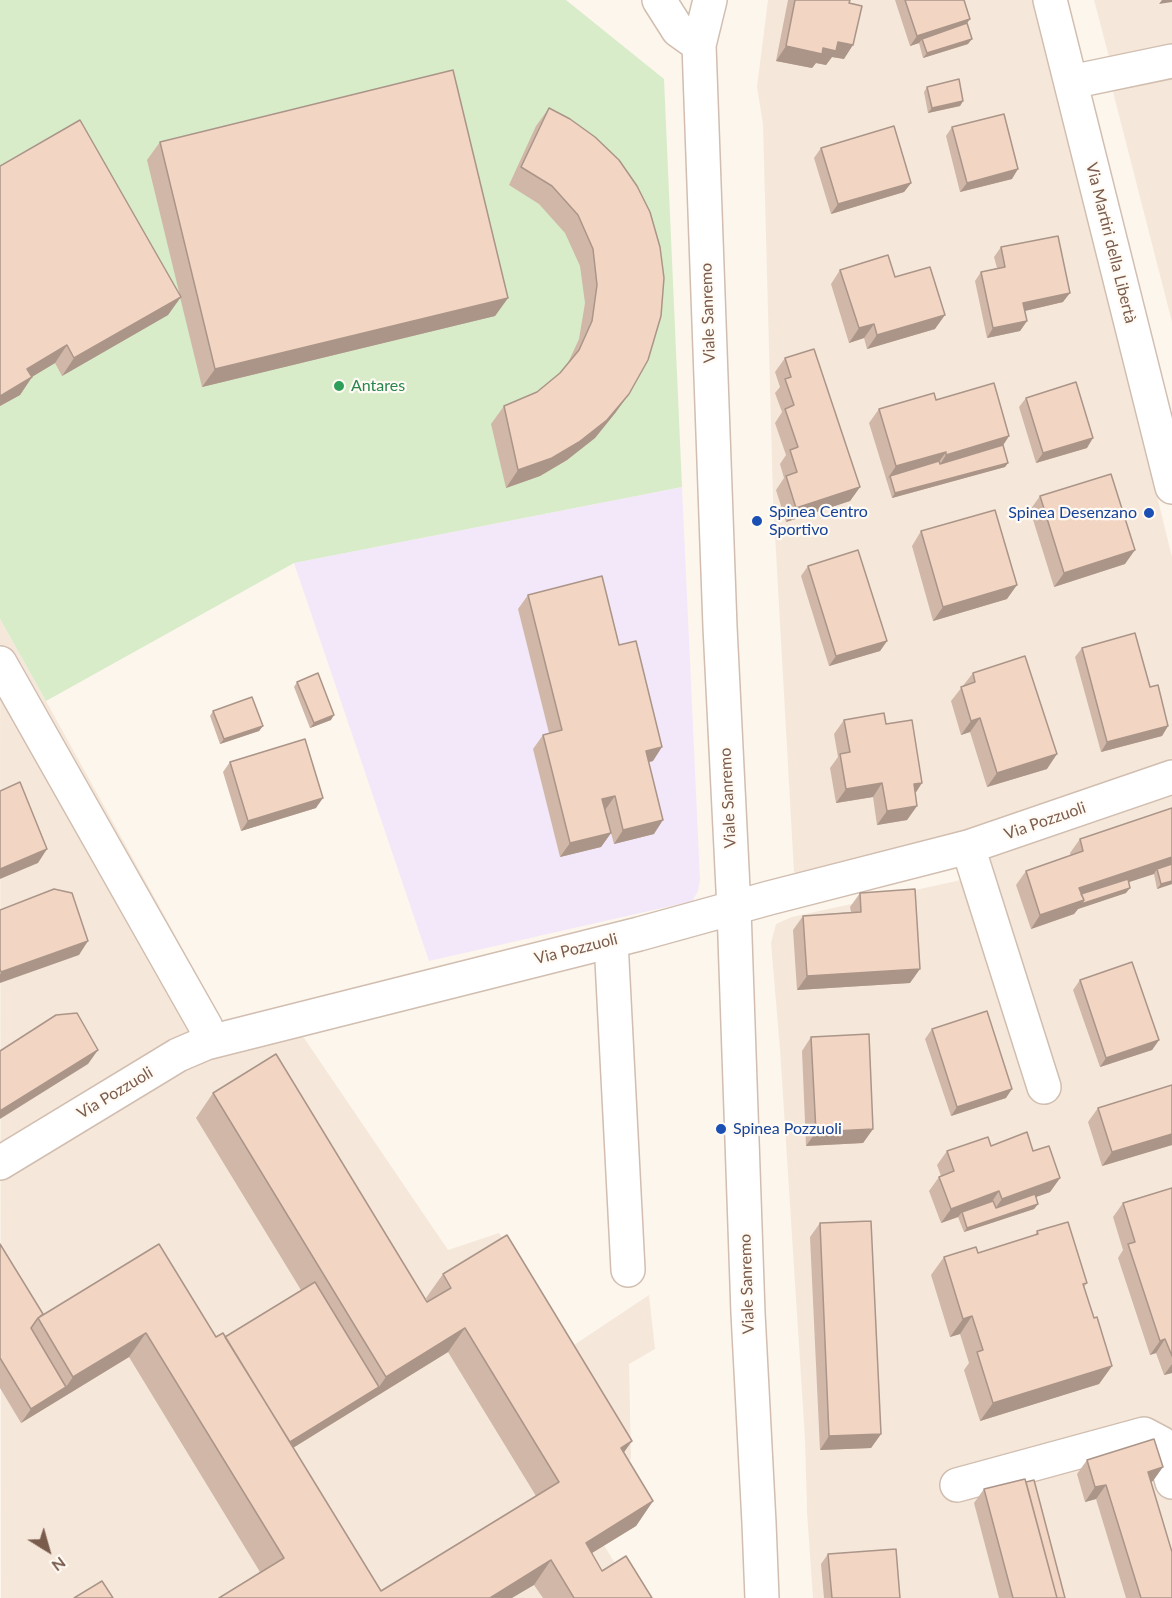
<!DOCTYPE html>
<meta charset="utf-8">
<style>
body{margin:0}
#map{position:relative;width:1172px;height:1598px;overflow:hidden;background:#fdf6ec;font-family:Lato,sans-serif}
canvas{display:block}
.north{position:absolute;left:18px;top:1520px;width:60px;height:60px;-webkit-text-stroke:4px #fffaf3;paint-order:stroke;rotate:143deg;font-size:16px;font-weight:700;line-height:24px;text-align:center;color:#7a5c4d}
.north::after{content:'';display:block;margin:auto;width:21px;height:27px;background:#7a5c4d;clip-path:polygon(50% 0,100% 100%,50% 72%,0 100%)}
</style>
<div id="map">
<canvas width="1172" height="1598"></canvas>
<div class="north">N</div>
</div>
<script>
const ctx = document.querySelector('canvas').getContext('2d');
ctx.lineJoin = 'round';
function fill(path, color) {
  ctx.fillStyle = color;
  ctx.fill(path, 'evenodd');
}
function poly(rows) {
  const path = new Path2D();
  for (const r of rows) {
    path.moveTo(r[0], r[1]);
    for (let i = 2; i < r.length; i += 2) path.lineTo(r[i], r[i + 1]);
  }
  return path;
}
function trace(path, color, width, dash) {
  ctx.strokeStyle = color;
  ctx.lineWidth = width;
  ctx.lineCap = dash ? 'butt' : 'round';
  ctx.setLineDash(dash || []);
  ctx.stroke(path);
}
function label(font, color, halo, rows, align = 'center') {
  ctx.font = font + ' Lato,sans-serif';
  ctx.lineWidth = 4.5;
  ctx.setLineDash([]);
  ctx.textBaseline = 'middle';
  ctx.strokeStyle = halo;
  ctx.fillStyle = color;
  for (const [text, x, y, turn = 0] of rows) {
    ctx.save();
    ctx.translate(x, y);
    ctx.rotate((+turn || 0) * Math.PI / 180);
    ctx.textAlign = isNaN(turn) ? turn : align;
    if (halo) ctx.strokeText(text, 0, 0);
    ctx.fillText(text, 0, 0);
    ctx.restore();
  }
}
fill(poly([
 [768,0,1035,0,1172,557,1172,1598,813,1598,807,1512,805,1439,780,1049,771,943,776,924,792,917,970,878,965,845,808,881,794,872,773,499,763,124,757,87],
 [1094,0,1172,0,1172,322,1114,96,1109,57],
 [0,619,46,701,236,1045,300,1032,448,1250,499,1233,568,1349,649,1295,655,1349,629,1364,631,1459,611,1474,602,1542,636,1598,1,1598]
]), '#f5e8da');
fill(poly([
 [682,487,700,880,698,891,694,898,693,901,429,961,294,563]
]), '#f3e8fa');
fill(poly([
 [0,0,566,0,664,79,682,487,294,563,46,701,0,619]
]), '#d8ecc9');
const minor = poly([
 [659,0,678,30,699,45],
 [710,0,699,45,720,627,734,909,748,1313,759,1523,762,1598],
 [1050,0,1172,487],
 [1071,82,1172,61],
 [0,663,206,1027,206,1043],
 [968,847,1044,1087],
 [611,941,628,1270],
 [0,1163,178,1055,206,1043,639,934,769,898,968,847,1172,777],
 [957,1485,1144,1434,1161,1443,1172,1482]
]);
trace(minor, '#d1beb0', 36);
trace(minor, '#fff', 33);
fill(poly([
 [788,0,850,0,844,59,832,57,826,65,816,63,812,68,776,61],
 [895,0,964,0,970,19,967,23,968,44,923,58,919,43,910,46],
 [927,87,963,101,960,106,928,113,924,92],
 [549,108,595,137,616,412,595,438,567,460,540,476,506,488,491,424,504,406,537,392,560,373,568,363,579,339,585,303,580,266,565,233,539,204,509,185,536,126],
 [952,127,1012,179,960,192,946,136],
 [160,142,508,298,495,316,202,387,180,297,168,315,62,376,55,363,32,377,20,395,0,406,0,166,180,296,147,160],
 [821,148,911,183,904,192,831,214,814,158],
 [1001,247,1063,302,1025,311,1027,321,1020,331,987,338,975,281,981,272,997,268,994,257],
 [840,270,895,277,935,329,867,349,864,338,849,343,831,284],
 [785,358,860,487,850,501,786,522,776,490,784,478,780,464,786,455,775,423,782,412,775,393,780,387,775,372],
 [1026,398,1087,448,1036,463,1019,407],
 [936,400,1009,436,1003,445,1008,463,1005,467,892,498,869,423,879,409],
 [1040,496,1125,564,1054,587,1030,510],
 [921,531,1007,599,933,621,912,546],
 [808,566,887,641,880,651,829,666,801,576],
 [528,595,619,645,653,761,649,762,654,834,614,844,611,833,601,847,560,857,533,749,543,735,549,733,518,609],
 [1082,648,1150,687,1168,726,1162,736,1101,752,1075,657],
 [973,673,1047,769,987,787,970,732,961,735,951,701],
 [297,682,331,720,310,728,294,687],
 [213,711,263,726,259,731,220,744,210,716],
 [844,720,886,724,915,793,917,806,907,820,877,825,873,797,836,803,830,768,838,757,834,734],
 [230,762,316,808,241,831,223,772],
 [1172,808,1172,884,1157,889,1154,874,1128,882,1126,893,1078,909,1074,914,1031,929,1016,885,1026,871,1071,856,1070,853,1080,839],
 [860,893,910,983,797,990,793,930,803,916,851,912,850,907],
 [1080,980,1159,1040,1152,1050,1100,1067,1073,990],
 [932,1029,1006,1098,951,1116,925,1039],
 [811,1037,873,1129,863,1143,806,1146,802,1051],
 [1172,1085,1172,1145,1102,1166,1088,1122,1098,1108],
 [213,1093,427,1302,428,1302,426,1298,443,1274,624,1453,653,1501,636,1526,592,1553,602,1571,652,1598,543,1598,534,1585,219,1598,260,1572,129,1357,21,1423,0,1388,0,1244,43,1314,216,1337,225,1337,301,1290,196,1118],
 [448,1352,536,1496,381,1591,293,1448],
 [991,1146,1033,1151,1060,1178,1050,1192,1036,1197,1038,1204,1034,1209,964,1232,958,1217,941,1223,929,1191,939,1177,941,1176,937,1165,947,1151],
 [1172,1188,1172,1373,1164,1375,1156,1353,1150,1355,1118,1258,1123,1250,1113,1217,1123,1203],
 [820,1223,881,1434,871,1448,820,1450,810,1237],
 [1037,1231,1087,1283,1084,1287,1094,1318,1112,1366,1099,1384,980,1421,964,1370,969,1363,960,1334,950,1337,931,1275,944,1257,978,1253,1035,1235],
 [1087,1460,1153,1481,1151,1482,1172,1598,1126,1598,1096,1499,1085,1502,1077,1474],
 [1026,1482,1065,1598,999,1598,974,1503,984,1489],
 [828,1554,900,1598,824,1598,821,1564]
]), '#d1b7a8');
fill(poly([
 [1162,0,1172,0,1172,2,1159,4],
 [970,19,963,28,922,39,919,43,910,46,917,36],
 [972,39,968,44,923,58,927,53],
 [838,42,853,45,844,59,832,57,826,65,816,63,812,68,776,61,786,46,823,48],
 [963,101,960,106,928,113,932,108],
 [1018,169,1012,179,960,192,967,183],
 [911,183,904,192,831,214,838,204],
 [1070,293,1063,302,1016,313,1023,303],
 [181,297,168,315,62,376,74,358],
 [508,298,495,316,202,387,215,369],
 [945,315,935,329,867,349,877,335],
 [1027,321,1020,331,987,338,993,328],
 [874,324,864,338,849,343,859,328],
 [67,345,55,363,15,387,27,369],
 [32,377,20,395,0,406,0,396],
 [629,394,616,412,595,438,567,460,540,476,506,488,518,470],
 [1009,436,1000,450,937,469,946,455],
 [1093,438,1087,448,1036,463,1043,453],
 [946,452,936,466,890,476,886,481,896,466],
 [1008,463,1005,467,892,498,895,493],
 [860,487,850,501,786,522,796,508],
 [1135,550,1125,564,1054,587,1064,573],
 [1017,585,1007,599,933,621,943,607],
 [887,641,880,651,829,666,836,656],
 [334,715,331,720,310,728,314,723],
 [980,718,970,732,961,735,971,721],
 [263,726,259,731,220,744,224,739],
 [1168,726,1162,736,1101,752,1107,742],
 [662,747,653,761,636,765,646,751],
 [1057,754,1047,769,987,787,997,773],
 [882,783,873,797,836,803,846,789],
 [922,783,913,797,914,784],
 [615,796,605,810,602,799],
 [323,798,316,808,241,831,248,821],
 [917,806,907,820,877,825,887,811],
 [663,820,654,834,614,844,623,830],
 [611,833,601,847,560,857,570,843],
 [47,849,38,863,0,879,0,869],
 [1172,857,1172,868,1157,869,1154,874,1074,900,1079,888],
 [1172,881,1172,884,1157,889,1161,884],
 [1130,888,1126,893,1078,909,1074,914,1031,929,1040,915,1084,900],
 [88,941,79,955,0,983,0,974,1,972],
 [920,969,910,983,797,990,807,976],
 [1159,1040,1152,1050,1100,1067,1106,1058],
 [98,1050,88,1064,0,1119,0,1111],
 [1012,1089,1006,1098,951,1116,957,1107],
 [873,1129,863,1143,806,1146,816,1132],
 [1172,1134,1172,1145,1102,1166,1112,1152],
 [1060,1178,1050,1192,992,1213,1002,1199],
 [999,1191,989,1206,962,1212,958,1217,941,1223,951,1209],
 [1038,1204,1034,1209,964,1232,967,1228],
 [972,1316,960,1334,950,1337,963,1319],
 [465,1328,448,1352,270,1462,280,1448,379,1387,386,1377],
 [146,1333,129,1357,21,1423,31,1409,66,1387,73,1377],
 [1165,1339,1156,1353,1150,1355,1160,1341],
 [1172,1364,1172,1373,1164,1375],
 [1112,1366,1099,1384,980,1421,993,1403],
 [881,1434,871,1448,820,1450,829,1436],
 [632,1441,615,1465,621,1448],
 [1163,1467,1153,1481,1138,1486,1148,1472],
 [1106,1485,1096,1499,1085,1502,1095,1487],
 [653,1501,636,1526,569,1567,586,1543],
 [551,1560,534,1585,512,1598,490,1598]
]), '#aa9588');
const building = poly([
 [795,0,850,0,849,3,862,6,853,45,838,42,836,51,823,48,822,54,786,46,795,0],
 [905,0,964,0,970,19,917,36,905,0],
 [967,23,972,39,927,53,922,39,967,23],
 [453,70,508,298,215,369,160,142,453,70],
 [959,79,963,101,932,108,927,87,959,79],
 [549,108,570,119,595,137,619,160,637,186,650,212,660,247,664,278,661,316,648,360,629,394,607,420,579,442,552,458,518,470,504,406,537,392,560,373,579,350,592,321,597,285,593,249,578,215,552,186,521,167,549,108],
 [1004,114,1018,169,967,183,952,127,1004,114],
 [80,120,181,297,74,358,67,345,27,369,32,377,0,396,0,166,80,120],
 [894,126,911,183,838,204,821,148,894,126],
 [1058,236,1070,293,1023,303,1027,321,993,328,981,272,1005,267,1001,247,1058,236],
 [888,255,895,277,930,267,945,315,877,335,874,324,859,328,840,270,888,255],
 [814,349,860,487,796,508,786,476,797,472,790,450,798,447,785,409,794,405,785,379,791,377,785,358,814,349],
 [1076,382,1093,438,1043,453,1026,398,1076,382],
 [994,383,1009,436,946,455,946,452,896,466,879,409,934,393,936,400,994,383],
 [1003,445,1008,463,895,493,890,476,939,461,940,464,1003,445],
 [1111,474,1135,550,1064,573,1040,496,1111,474],
 [995,510,1017,585,943,607,921,531,995,510],
 [858,550,887,641,836,656,808,566,858,550],
 [602,576,619,645,636,641,662,747,646,751,663,820,623,830,615,796,602,799,611,833,570,843,543,735,562,730,528,595,602,576],
 [1135,633,1150,687,1158,685,1168,726,1107,742,1082,648,1135,633],
 [1025,656,1057,754,997,773,980,718,971,721,961,687,975,682,973,673,1025,656],
 [318,673,334,715,314,723,297,682,318,673],
 [252,697,263,726,224,739,213,711,252,697],
 [884,713,886,724,912,720,922,783,914,784,917,806,887,811,882,783,846,789,840,754,850,752,844,720,884,713],
 [305,739,323,798,248,821,230,762,305,739],
 [20,782,47,849,0,869,0,791,20,782],
 [1172,808,1172,857,1079,888,1084,900,1040,915,1026,871,1083,851,1080,839,1172,808],
 [1172,864,1172,881,1161,884,1157,869,1172,864],
 [1128,879,1130,888,1081,904,1084,900,1081,894,1128,879],
 [54,889,72,893,88,941,1,972,0,969,0,910,54,889],
 [915,889,920,969,807,976,803,916,861,912,860,893,915,889],
 [1132,962,1159,1040,1106,1058,1080,980,1132,962],
 [987,1011,1012,1089,957,1107,932,1029,987,1011],
 [77,1013,98,1050,0,1111,0,1051,56,1015,77,1013],
 [869,1034,873,1129,816,1132,811,1037,869,1034],
 [276,1054,427,1302,451,1288,443,1274,507,1235,632,1441,621,1448,653,1501,586,1543,602,1571,626,1556,652,1598,574,1598,551,1560,490,1598,219,1598,284,1558,146,1333,73,1377,38,1318,159,1244,216,1337,223,1333,381,1591,559,1482,465,1328,386,1377,213,1093,276,1054],
 [1172,1085,1172,1134,1112,1152,1098,1108,1172,1085],
 [1027,1132,1033,1151,1049,1146,1060,1178,1002,1199,999,1191,951,1209,939,1177,954,1171,947,1151,988,1137,991,1146,1027,1132],
 [1172,1188,1172,1356,1165,1339,1160,1341,1128,1244,1135,1242,1123,1203,1172,1188],
 [1035,1194,1038,1204,967,1228,962,1212,993,1201,996,1208,1035,1194],
 [871,1221,881,1434,829,1436,820,1223,871,1221],
 [1068,1222,1087,1283,1083,1284,1094,1318,1097,1317,1112,1366,993,1403,977,1352,983,1350,972,1316,963,1319,944,1257,976,1247,978,1253,1038,1234,1037,1231,1068,1222],
 [0,1244,43,1314,38,1318,31,1328,66,1387,31,1409,0,1358,0,1244],
 [315,1282,379,1387,290,1442,225,1337,315,1282],
 [1154,1439,1163,1467,1148,1472,1172,1552,1172,1598,1141,1598,1106,1485,1095,1487,1087,1460,1154,1439],
 [1025,1479,1057,1598,1013,1598,984,1489,1025,1479],
 [1034,1480,1065,1598,1057,1598,1026,1482,1034,1480],
 [896,1549,900,1598,832,1598,828,1554,896,1549],
 [102,1581,113,1598,74,1598,102,1581]
]);
fill(building, '#f3d5c3');
trace(building, '#aa9588', 1.5);
for (const [x, y, r, color] of [
 [339,386,6,"#2e9e5b"],
 [1149,513,6,"#1a4fb4"],
 [757,521,6,"#1a4fb4"],
 [721,1129,6,"#1a4fb4"]
]) {
  const dot = new Path2D();
  dot.arc(x, y, r, 0, 2 * Math.PI);
  ctx.fillStyle = color;
  ctx.fill(dot);
  trace(dot, '#fffaf3', 2);
}
label('16px', '#7a5c4d', '#fffaf3', [
 ["Via Martiri della Libertà",1111,243,76],
 ["Viale Sanremo",708,313,-92],
 ["Viale Sanremo",728,798,-93],
 ["Via Pozzuoli",1045,821,-19],
 ["Via Pozzuoli",576,949,-14],
 ["Via Pozzuoli",115,1093,-31],
 ["Viale Sanremo",747,1284,-92]
]);
label('16px', '#27864d', '#fffaf3', [
 ["Antares",351,386]
], 'left');
label('16px', '#164399', '#fffaf3', [
 ["Spinea Centro",769,512],
 ["Sportivo",769,530],
 ["Spinea Desenzano",1137,513,"right"],
 ["Spinea Pozzuoli",733,1129]
], 'left');
</script>
